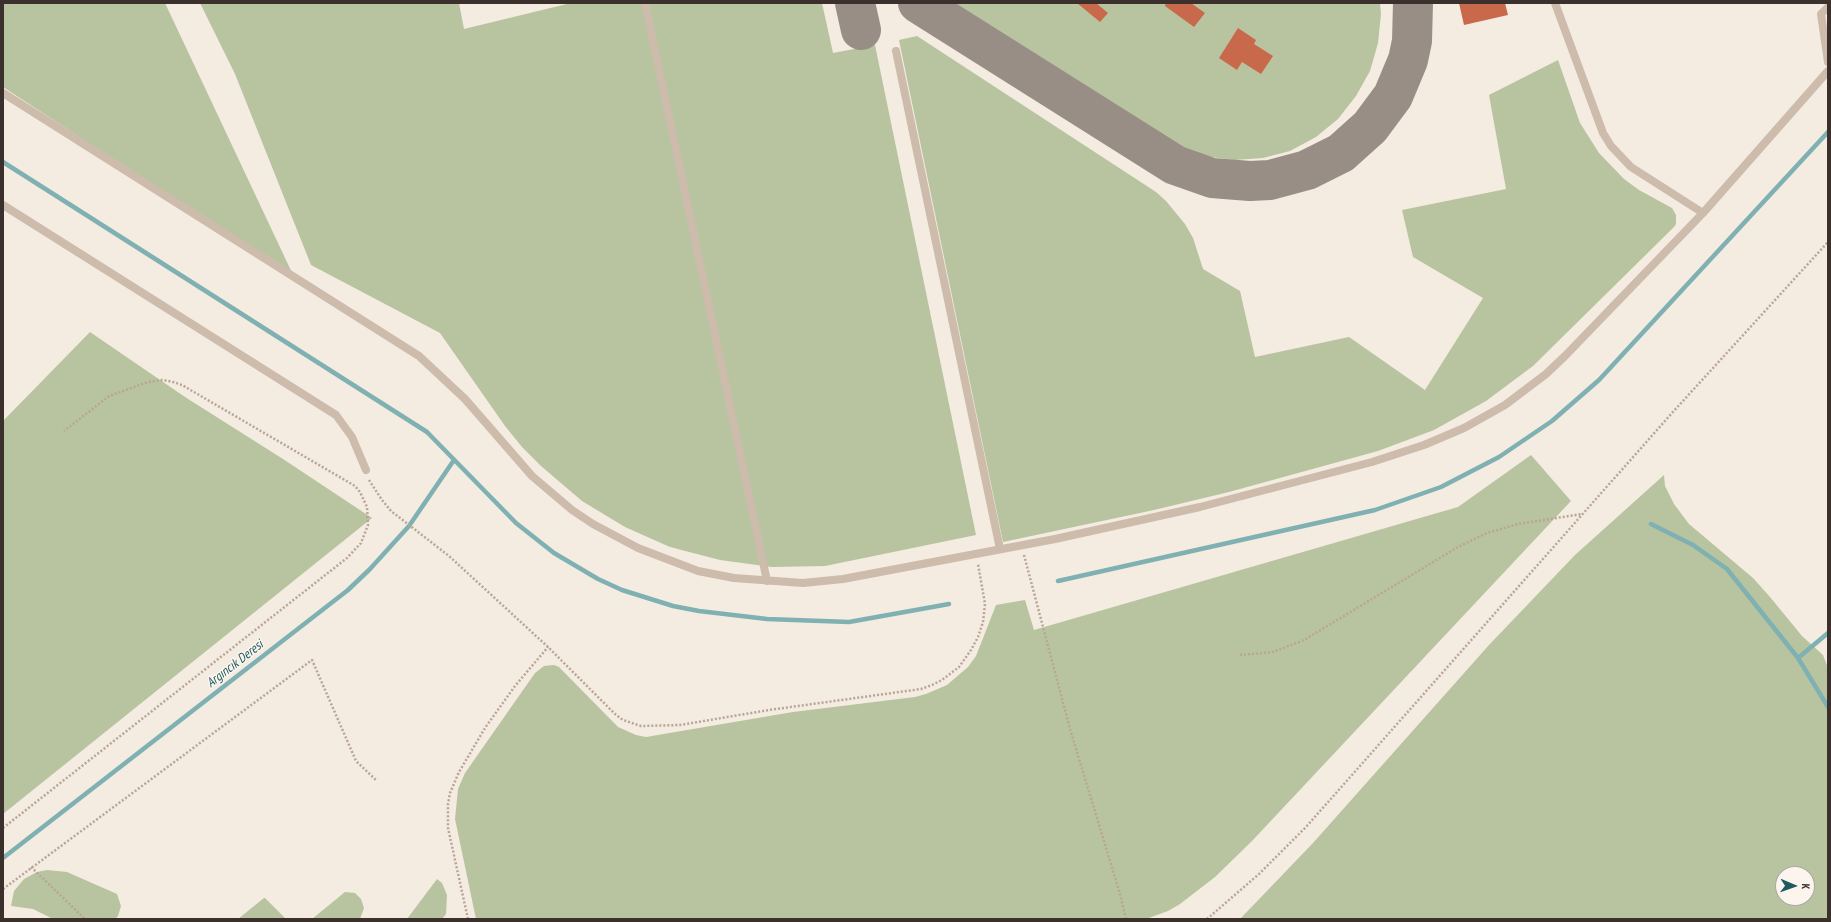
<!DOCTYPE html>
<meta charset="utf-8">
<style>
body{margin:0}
#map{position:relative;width:1831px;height:922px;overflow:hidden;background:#f4ebe1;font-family:"PT Sans Narrow",sans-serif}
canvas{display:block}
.frame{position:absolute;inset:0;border:4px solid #3b302b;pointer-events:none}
.north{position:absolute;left:1775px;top:866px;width:40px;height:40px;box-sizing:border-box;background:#fbf5ee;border:1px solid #aea6a0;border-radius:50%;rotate:92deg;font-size:11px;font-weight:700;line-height:16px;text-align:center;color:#3b302b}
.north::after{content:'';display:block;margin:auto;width:14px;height:18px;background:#1f5a5e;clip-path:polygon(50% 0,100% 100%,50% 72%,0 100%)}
</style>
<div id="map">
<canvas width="1831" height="922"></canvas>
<div class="frame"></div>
<div class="north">K</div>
</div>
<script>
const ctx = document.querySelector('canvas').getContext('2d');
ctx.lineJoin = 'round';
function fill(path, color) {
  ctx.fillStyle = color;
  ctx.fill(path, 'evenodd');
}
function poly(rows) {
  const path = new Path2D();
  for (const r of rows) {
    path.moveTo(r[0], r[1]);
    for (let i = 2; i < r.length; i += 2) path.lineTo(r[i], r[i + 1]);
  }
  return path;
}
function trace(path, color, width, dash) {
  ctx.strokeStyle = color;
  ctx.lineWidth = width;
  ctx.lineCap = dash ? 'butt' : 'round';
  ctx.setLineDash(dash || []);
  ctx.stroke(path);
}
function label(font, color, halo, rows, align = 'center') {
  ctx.font = font + ' "PT Sans Narrow",sans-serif';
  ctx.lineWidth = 3;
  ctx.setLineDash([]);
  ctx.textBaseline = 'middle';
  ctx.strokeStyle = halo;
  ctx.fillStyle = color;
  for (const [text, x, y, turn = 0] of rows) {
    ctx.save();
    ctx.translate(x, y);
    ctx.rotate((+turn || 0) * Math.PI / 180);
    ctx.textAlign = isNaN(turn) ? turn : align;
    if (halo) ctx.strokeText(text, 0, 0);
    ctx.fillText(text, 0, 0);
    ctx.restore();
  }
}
fill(poly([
 [3,3,165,3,294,277,3,87],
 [200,3,459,3,464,29,571,3,822,3,833,53,875,45,976,535,825,566,772,567,720,560,670,547,625,527,582,501,541,466,522,447,505,426,440,333,311,265,235,74],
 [955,3,1380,3,1381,14,1378,43,1370,71,1356,96,1338,119,1316,137,1290,151,1263,158,1234,160,1204,156,1189,151],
 [917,36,1156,192,1166,201,1185,224,1193,238,1203,269,1240,291,1255,357,1349,337,1425,390,1483,298,1413,257,1402,210,1506,189,1489,95,1558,60,1580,123,1599,153,1624,179,1639,190,1672,208,1676,215,1676,224,1674,227,1533,366,1486,401,1434,430,1378,451,1229,492,1154,510,1003,542,899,40],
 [90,332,185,397,283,459,372,518,3,814,3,421],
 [1531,455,1571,501,1252,841,1215,877,1180,904,1168,911,1146,919,476,919,455,819,458,789,465,773,535,673,544,666,554,665,559,667,618,727,636,735,646,737,793,712,915,697,926,694,947,685,968,667,976,656,996,605,1025,600,1034,630,1458,507],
 [1664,475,1665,486,1674,504,1689,524,1753,578,1770,597,1802,636,1823,655,1828,668,1828,919,1240,919,1313,843,1489,645,1575,555],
 [1783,874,1807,874,1807,898,1783,898],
 [47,870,67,872,117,894,121,906,118,916,115,919,53,919,33,909,11,906,14,891,24,879,37,872],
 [437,879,442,883,447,895,446,914,442,919,407,919],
 [345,892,355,893,361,899,364,908,360,919,312,919],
 [265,898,286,919,238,919,264,898]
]), '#b8c4a0');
trace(poly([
 [3,162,427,432,516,523,554,553,598,579,622,590,673,606,699,611,767,619,849,622,949,604],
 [1651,524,1693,545,1727,569,1798,658,1828,707],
 [1058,581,1375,510,1441,487,1499,457,1552,421,1599,380,1828,132],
 [1798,658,1828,633],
 [3,858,348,590,370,569,409,526,454,460]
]), '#7fb0b2', 4.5);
trace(poly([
 [855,3,861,30],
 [918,3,1175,165,1212,178,1250,181,1270,180,1307,170,1341,153,1370,127,1393,96,1408,60,1412,41,1413,3]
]), '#988e86', 40);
fill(poly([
 [1077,3,1096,3,1108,13,1100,22],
 [1166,3,1191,3,1205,13,1194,27,1165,6],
 [1459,3,1505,3,1508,15,1464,25],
 [1238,28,1256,40,1254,44,1273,56,1261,74,1242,62,1237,70,1219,58]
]), '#c8694b');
trace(poly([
 [369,480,382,500,391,511,449,556,548,647,615,714,623,720,641,726,680,725,769,710,921,689,932,685,942,680,959,667,971,650,978,637,983,622,985,604,978,564],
 [1024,555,1070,729,1120,894,1126,919],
 [1240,655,1273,652,1304,640,1458,547,1487,533,1518,524,1582,514],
 [3,828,347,558,361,543,368,525,367,507,360,492,355,486,182,385,173,382,163,380,148,382,109,396,64,431],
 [31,867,85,919],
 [3,889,312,660,356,761,377,781],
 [468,919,448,828,448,804,450,793,459,772,485,728,515,686,548,647],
 [1207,919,1259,874,1306,827,1672,413,1828,242]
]), '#b9a596', 2.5, [2, 2]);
trace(poly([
 [645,3,767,581],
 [1555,3,1603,133,1611,146,1631,167,1703,213],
 [1828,7,1821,14,1828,62],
 [896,51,1000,549],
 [3,93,419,356,465,399,532,476,572,510,593,524,638,548,698,571,734,578,803,583,843,579,1055,539,1200,507,1372,462,1424,445,1464,428,1505,405,1546,374,1565,356,1703,213,1828,71],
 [3,205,336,415,352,437,366,470]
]), '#cdbbac', 8);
label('italic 13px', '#1f5a5e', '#fbf5ee', [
 ["Argıncık Deresi",235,664,-38]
]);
</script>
